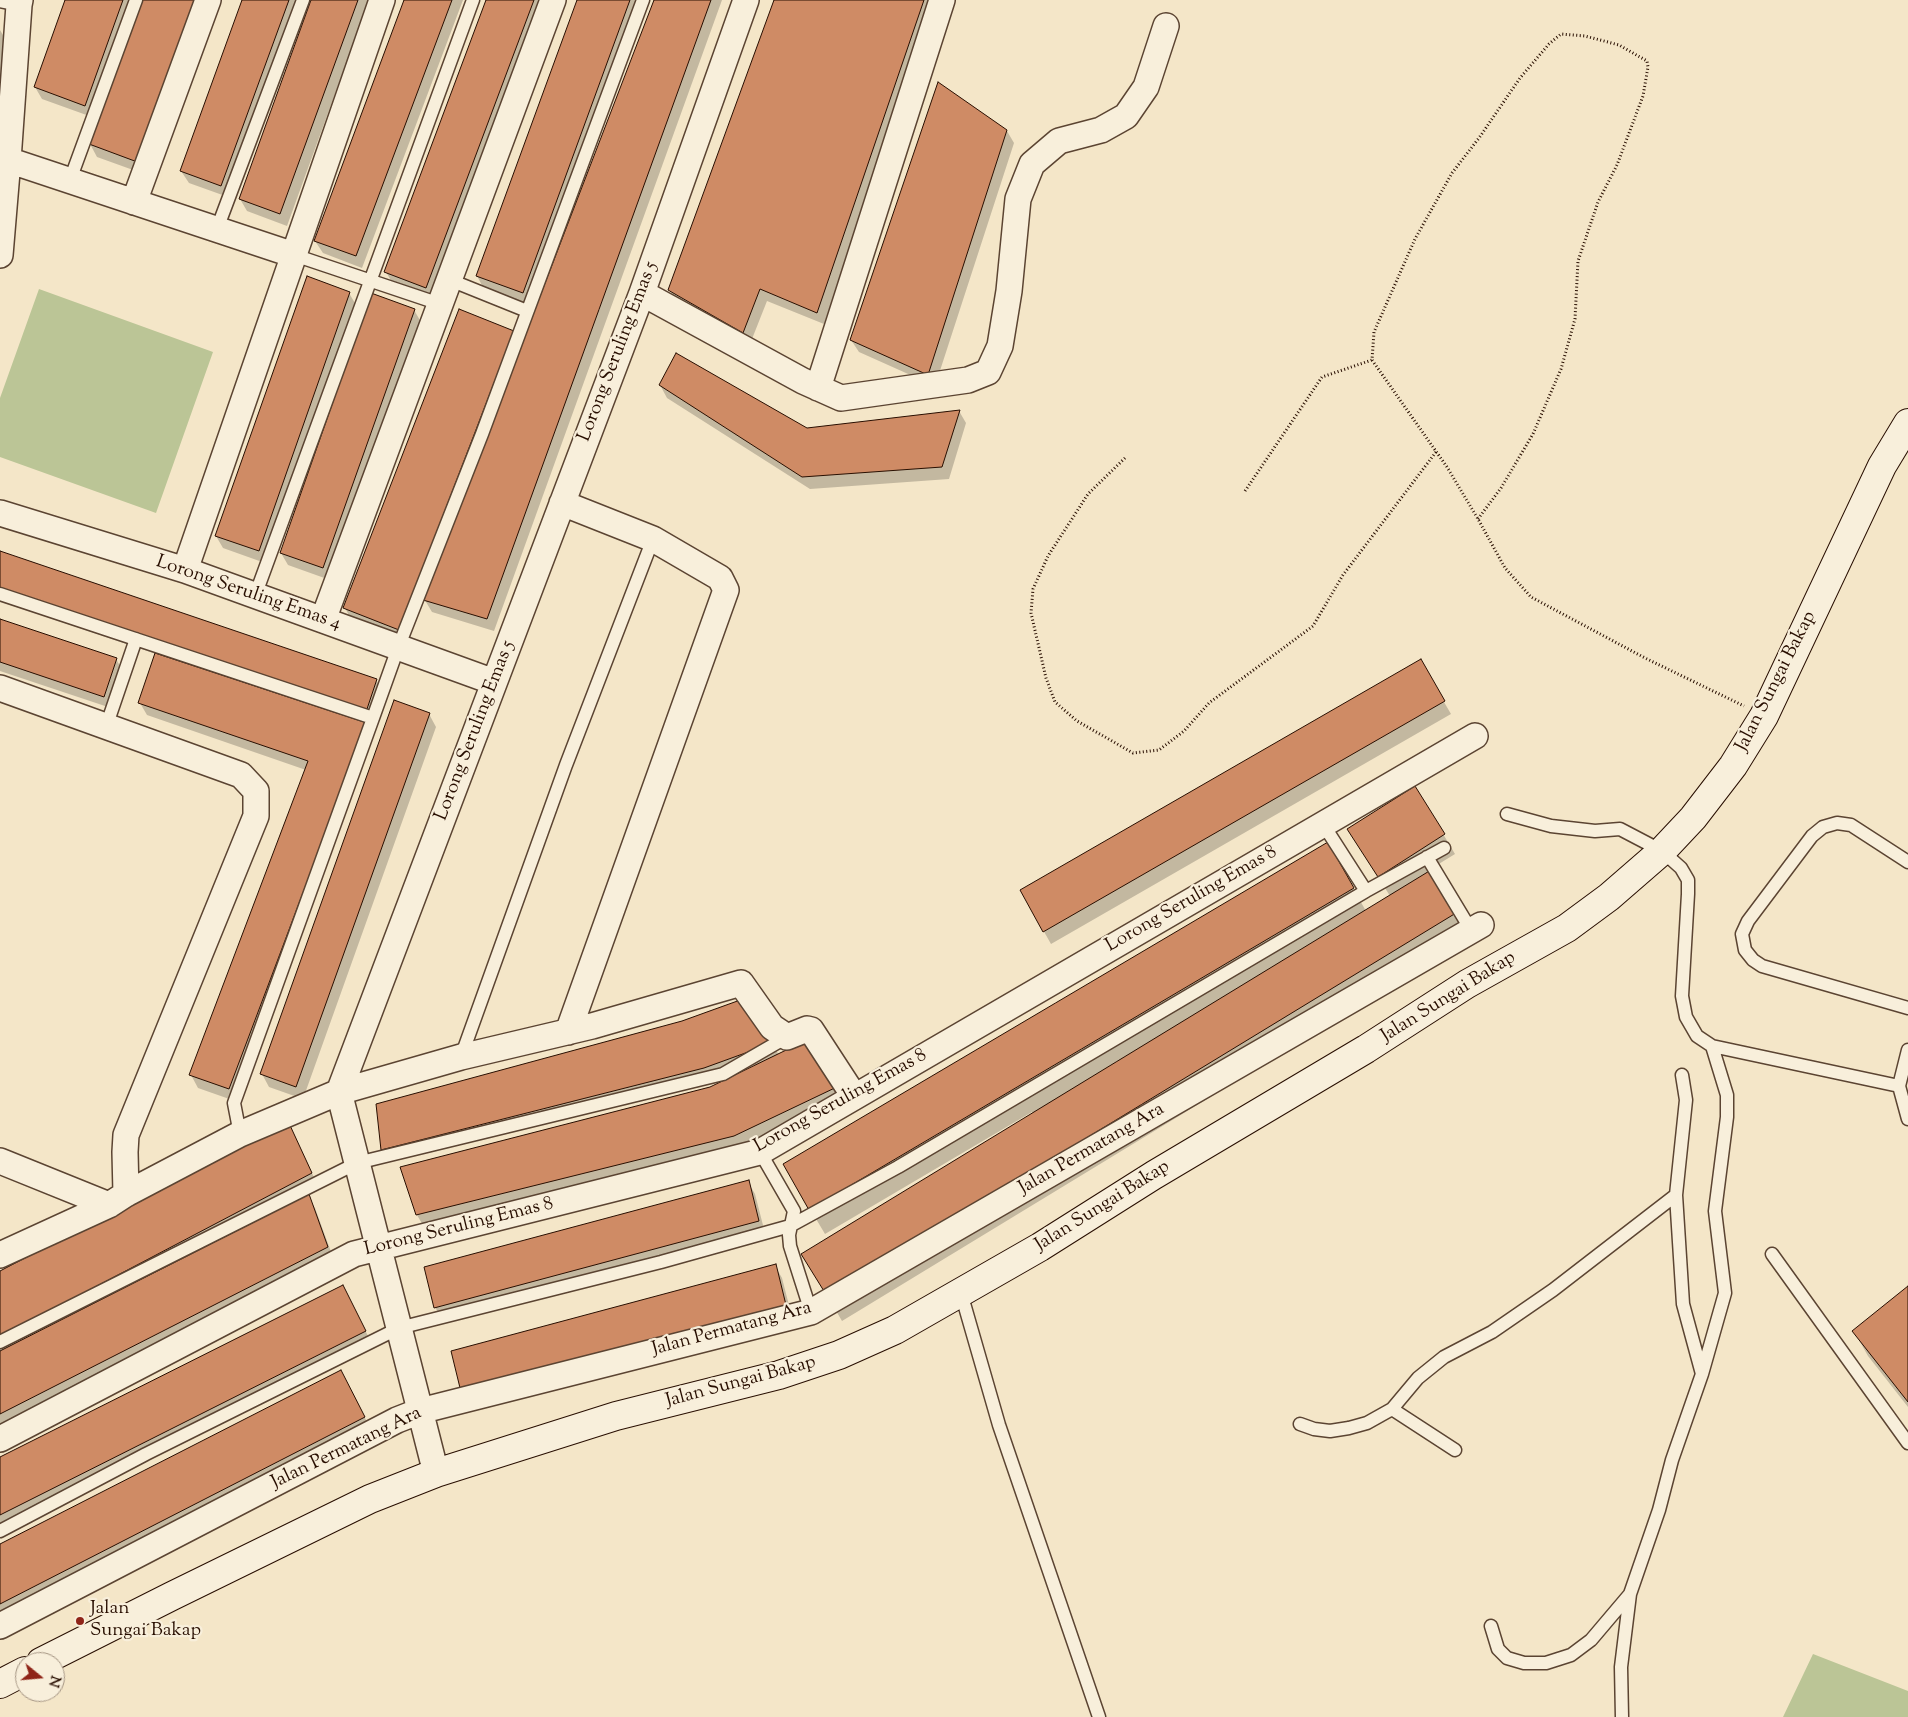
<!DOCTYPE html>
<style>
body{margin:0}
#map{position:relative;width:1908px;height:1717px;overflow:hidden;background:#f4e6c8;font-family:"Sorts Mill Goudy",serif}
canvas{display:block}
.north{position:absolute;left:15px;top:1652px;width:50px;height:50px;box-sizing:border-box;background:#f8efdb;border:1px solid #a59583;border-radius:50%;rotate:107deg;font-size:14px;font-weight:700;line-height:20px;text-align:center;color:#280e00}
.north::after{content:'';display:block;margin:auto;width:18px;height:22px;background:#8f2418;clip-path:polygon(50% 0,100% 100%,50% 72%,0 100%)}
</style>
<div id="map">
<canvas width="1908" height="1717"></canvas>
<div class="north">N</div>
</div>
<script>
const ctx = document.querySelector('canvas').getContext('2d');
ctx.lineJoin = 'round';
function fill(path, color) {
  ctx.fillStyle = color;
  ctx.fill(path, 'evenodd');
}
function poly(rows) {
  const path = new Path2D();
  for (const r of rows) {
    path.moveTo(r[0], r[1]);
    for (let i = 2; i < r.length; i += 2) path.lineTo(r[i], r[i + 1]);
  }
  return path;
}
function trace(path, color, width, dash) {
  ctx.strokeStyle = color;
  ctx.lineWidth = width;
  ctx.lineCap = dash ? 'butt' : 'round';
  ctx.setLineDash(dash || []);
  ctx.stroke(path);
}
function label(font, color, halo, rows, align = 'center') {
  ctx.font = font + ' "Sorts Mill Goudy",serif';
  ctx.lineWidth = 4.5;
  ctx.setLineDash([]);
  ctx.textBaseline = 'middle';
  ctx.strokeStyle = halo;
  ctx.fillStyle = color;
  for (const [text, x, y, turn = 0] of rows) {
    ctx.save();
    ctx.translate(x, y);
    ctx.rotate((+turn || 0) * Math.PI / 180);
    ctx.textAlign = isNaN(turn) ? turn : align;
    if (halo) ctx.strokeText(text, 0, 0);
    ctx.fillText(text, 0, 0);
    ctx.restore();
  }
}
fill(poly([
 [39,289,213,352,156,513,0,457,0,398],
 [1813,1654,1908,1691,1908,1717,1783,1717]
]), '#bbc596');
fill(poly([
 [67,0,135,0,92,117,42,99,35,87],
 [143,0,147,175,97,157,90,144],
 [243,0,300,0,228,197,189,183,181,171],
 [312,0,369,0,287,226,247,211,240,199],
 [406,0,463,0,362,268,323,253,315,241],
 [488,0,545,0,433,299,393,284,386,272],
 [578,0,641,0,530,305,484,289,477,276],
 [655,0,722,0,494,631,432,612,423,597,406,642,352,621,345,608,460,311,522,346],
 [776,0,935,0,824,324,767,301,750,344,677,303,670,290],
 [0,30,6,40,0,124],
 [1007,131,1014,143,935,386,859,352,851,340],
 [349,293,356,305,265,563,223,548,216,536],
 [414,310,421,322,330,580,288,565,281,553],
 [660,385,807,429,959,411,966,423,949,479,810,489,667,398],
 [0,553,376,680,383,692,367,725,373,736,235,1101,198,1088,191,1075,306,770,147,715,140,703,156,654,0,601],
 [0,620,116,659,123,671,111,708,0,671],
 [1420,661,1451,714,1051,944,1021,891],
 [429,714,436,727,303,1099,269,1087,262,1074],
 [1415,787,1455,854,1429,870,1470,939,842,1321,818,1280,1033,1114,1032,1112,825,1234,784,1165,1327,844,1366,911,1390,896,1360,848],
 [683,1022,772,1044,779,1055,812,1039,847,1098,741,1148,424,1227,417,1215,711,1088,755,1067,754,1065,712,1080,389,1162,382,1149],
 [288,1122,318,1186,179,1259,180,1261,308,1196,315,1208,334,1260,0,1430,0,1273],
 [748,1182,755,1194,765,1233,442,1319,435,1307],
 [775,1266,782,1278,792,1317,470,1403],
 [343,1286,372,1344,0,1531,0,1459],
 [1908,1288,1908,1407,1868,1356,1854,1331],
 [348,1384,371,1430,0,1620,0,1546]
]), '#0003');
const building = poly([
 [65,0,123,0,85,106,34,87,65,0],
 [142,0,200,0,140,163,89,144,142,0],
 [242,0,289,0,221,186,180,171,242,0],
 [311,0,358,0,280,214,239,199,311,0],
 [404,0,452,0,356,256,314,241,404,0],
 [486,0,534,0,426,288,384,272,486,0],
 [577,0,630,0,523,293,476,276,577,0],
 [654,0,711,0,487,619,423,600,654,0],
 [774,0,924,0,817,313,760,289,743,333,668,290,774,0],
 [938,82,1007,130,928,375,850,340,938,82],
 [307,276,350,292,259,551,215,536,307,276],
 [371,293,415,309,323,568,280,553,371,293],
 [459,309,514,331,399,630,343,608,459,309],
 [676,353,807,428,960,410,942,467,802,477,659,385,676,353],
 [0,551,377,679,365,715,0,592,0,551],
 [0,619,117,658,104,697,0,662,0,619],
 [155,653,367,723,229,1089,189,1075,308,761,138,703,155,653],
 [1421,659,1445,701,1043,932,1020,890,1421,659],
 [394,700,430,713,296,1087,260,1074,394,700],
 [1415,786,1445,834,1378,877,1347,829,1415,786],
 [1328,842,1354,888,809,1210,783,1164,1328,842],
 [1431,870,1456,913,827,1296,801,1254,1431,870],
 [743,999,773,1043,704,1068,381,1150,376,1104,682,1021,743,999],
 [813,1037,841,1085,734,1136,416,1215,400,1167,710,1087,813,1037],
 [288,1121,312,1173,0,1337,0,1271,288,1121],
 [749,1180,759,1221,434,1308,424,1267,749,1180],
 [309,1194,328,1247,0,1414,0,1351,309,1194],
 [776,1264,786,1305,461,1392,451,1351,776,1264],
 [343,1285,366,1331,0,1515,0,1457,343,1285],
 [1908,1286,1908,1402,1852,1331,1908,1286],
 [341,1370,365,1417,0,1604,0,1544,341,1370]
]);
fill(building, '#cf8b65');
trace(building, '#280e00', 1);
const lane = poly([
 [0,1,19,5],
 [70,180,136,0],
 [217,229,303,0],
 [294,255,440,304],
 [450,280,527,311],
 [0,594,373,718,234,1103,240,1134],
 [255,596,473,0],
 [373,718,398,648,482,434,643,0],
 [106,727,136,639],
 [1507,814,1551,826,1595,831,1620,829,1662,851,1681,868,1688,880,1688,894,1682,996,1686,1017,1697,1036,1712,1046,1899,1086,1908,1119],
 [1323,824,1366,891],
 [1427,857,1471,930],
 [1908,862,1851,825,1837,823,1823,827,1812,836,1748,921,1742,934,1745,950,1753,960,1762,966,1908,1008],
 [461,1057,566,765,653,539],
 [1682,1075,1686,1100,1676,1195,1683,1304,1702,1374],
 [1899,1086,1908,1050],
 [760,1152,794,1211,789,1235,790,1246,811,1312],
 [1772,1254,1908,1443],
 [961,1293,999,1425,1099,1717],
 [0,1342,357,1163,723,1074,787,1037],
 [1392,1409,1455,1450],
 [1300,1424,1314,1429,1330,1431,1349,1428,1367,1423,1392,1409,1418,1378,1444,1357,1492,1332,1553,1290,1676,1195],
 [0,1531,146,1454,399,1328,661,1262,790,1226,898,1167,1366,891,1444,848],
 [1491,1626,1498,1649,1507,1658,1524,1663,1546,1663,1571,1655,1591,1640,1630,1594],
 [1622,1717,1621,1667,1630,1594,1659,1510,1672,1460,1702,1374,1725,1293,1715,1211,1727,1117,1727,1095,1712,1046]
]);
const street = poly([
 [8,160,294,255],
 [134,202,208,0],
 [0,255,8,160,19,5,20,0],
 [642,293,803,381,841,398,968,380,988,372,1000,346,1009,291,1018,199,1032,164,1059,141,1101,130,1126,116,1146,87,1166,26],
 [818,388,942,0],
 [562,503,653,539,720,578,726,590,568,1032],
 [0,513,185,570,494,682],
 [185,570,382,0],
 [323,620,553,0],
 [0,688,241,775,256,791,256,816,126,1135,125,1152,126,1194],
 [0,1161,109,1205],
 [0,1255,109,1205,126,1194,240,1134,339,1092,461,1057,592,1026,741,983,772,1027,787,1037,807,1029,811,1030,854,1096],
 [0,1439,354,1254,760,1152,1475,736],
 [436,1473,339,1092,642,293,746,0],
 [0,1626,397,1420,420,1411,811,1312,1481,925]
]);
const secondary = poly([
 [41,1662,172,1596,370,1499,436,1473,616,1416,779,1375,839,1355,895,1330,1040,1247,1154,1175,1366,1049,1467,984,1567,928,1609,897,1662,851,1693,818,1733,766,1764,716,1882,466,1908,423],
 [0,1684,25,1671]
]);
trace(lane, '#5b4432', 15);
trace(street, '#5b4432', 28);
trace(secondary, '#280e00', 30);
trace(poly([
 [1125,458,1088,494,1048,556,1033,589,1031,613,1046,678,1055,702,1077,721,1133,753,1159,750,1184,731,1209,703,1313,626,1343,575,1436,452],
 [1245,491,1322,377,1372,360],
 [1478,519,1501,488,1533,434,1561,369,1575,319,1578,261,1598,202,1617,165,1643,96,1648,67,1647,61,1619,45,1585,36,1561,34,1549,44,1520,78,1479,138,1452,173,1415,239,1374,332,1372,360,1447,467,1478,519,1505,568,1531,597,1645,658,1744,706]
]), '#280e00', 3, [1, 2.5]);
trace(lane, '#f8efdb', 12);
trace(street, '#f8efdb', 25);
trace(secondary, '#f8efdb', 28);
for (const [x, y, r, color] of [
 [80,1621,5,"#8f2418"]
]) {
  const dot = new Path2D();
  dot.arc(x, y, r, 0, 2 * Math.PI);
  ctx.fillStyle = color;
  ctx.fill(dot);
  trace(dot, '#f8efdb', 2);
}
label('19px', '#280e00', '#f8efdb', [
 ["Lorong Seruling Emas 5",619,352,-69],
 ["Lorong Seruling Emas 4",248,594,19],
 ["Jalan Sungai Bakap",1777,682,-63],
 ["Lorong Seruling Emas 5",476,731,-69],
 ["Lorong Seruling Emas 8",1192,900,-30],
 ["Jalan Sungai Bakap",1449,998,-32],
 ["Lorong Seruling Emas 8",841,1102,-29],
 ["Jalan Permatang Ara",1092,1150,-30],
 ["Jalan Sungai Bakap",1103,1207,-32],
 ["Lorong Seruling Emas 8",459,1228,-14],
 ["Jalan Permatang Ara",732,1330,-15],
 ["Jalan Sungai Bakap",741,1383,-15],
 ["Jalan Permatang Ara",347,1449,-26]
]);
label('19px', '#280e00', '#f8efdb', [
 ["Jalan",90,1610],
 ["Sungai Bakap",90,1632]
], 'left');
</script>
